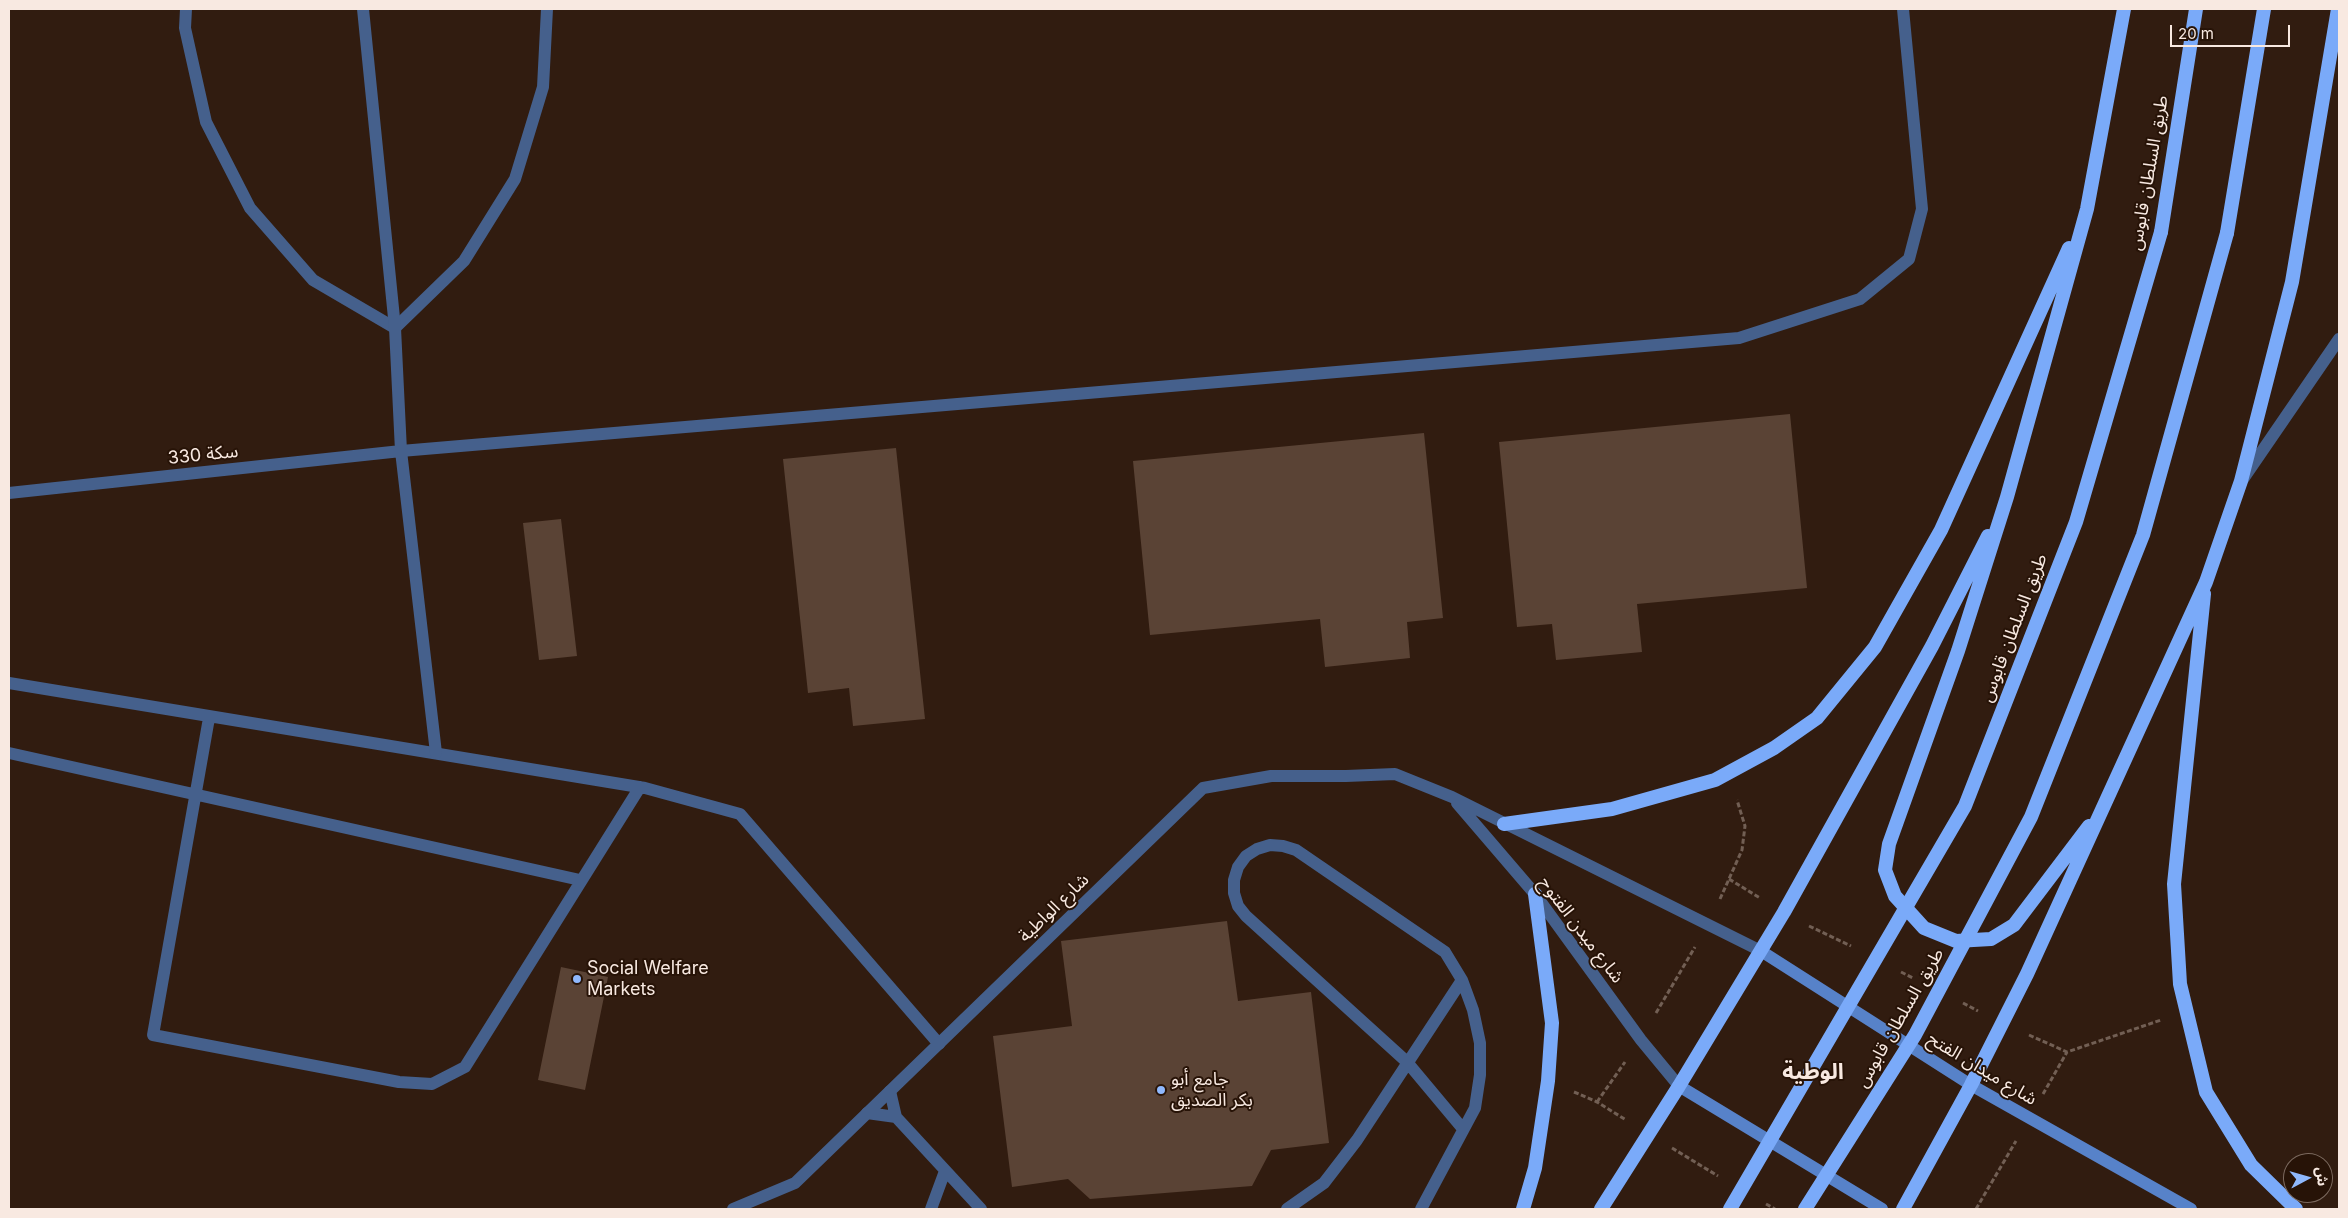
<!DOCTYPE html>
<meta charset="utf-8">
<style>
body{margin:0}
#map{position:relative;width:2348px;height:1218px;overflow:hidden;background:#311c10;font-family:Inter,"Noto Sans Arabic",sans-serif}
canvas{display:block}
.frame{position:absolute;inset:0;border:10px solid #f8e9e1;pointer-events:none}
.north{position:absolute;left:2283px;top:1153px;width:50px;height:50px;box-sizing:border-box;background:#271307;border:1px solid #7b695e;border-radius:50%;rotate:84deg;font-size:14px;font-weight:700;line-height:20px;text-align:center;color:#f8e9e1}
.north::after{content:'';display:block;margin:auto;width:18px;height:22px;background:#8fb8fd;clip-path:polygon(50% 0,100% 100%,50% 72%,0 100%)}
.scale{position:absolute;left:2170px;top:25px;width:120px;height:22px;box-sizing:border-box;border:2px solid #f8e9e1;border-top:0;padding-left:6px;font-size:15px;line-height:18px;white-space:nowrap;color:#f8e9e1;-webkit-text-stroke:4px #271307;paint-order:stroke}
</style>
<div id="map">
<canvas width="2348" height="1218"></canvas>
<div class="frame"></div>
<div class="north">ش</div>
<div class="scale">20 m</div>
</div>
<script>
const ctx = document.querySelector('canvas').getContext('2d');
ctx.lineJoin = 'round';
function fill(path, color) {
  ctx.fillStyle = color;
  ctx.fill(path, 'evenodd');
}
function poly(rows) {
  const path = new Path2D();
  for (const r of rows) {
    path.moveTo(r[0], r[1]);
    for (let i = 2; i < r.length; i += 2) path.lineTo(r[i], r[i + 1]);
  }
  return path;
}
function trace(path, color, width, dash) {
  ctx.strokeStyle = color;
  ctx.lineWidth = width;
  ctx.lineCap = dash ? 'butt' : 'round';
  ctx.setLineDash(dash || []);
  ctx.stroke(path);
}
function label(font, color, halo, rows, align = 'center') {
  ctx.font = font + ' Inter,"Noto Sans Arabic",sans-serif';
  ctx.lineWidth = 4;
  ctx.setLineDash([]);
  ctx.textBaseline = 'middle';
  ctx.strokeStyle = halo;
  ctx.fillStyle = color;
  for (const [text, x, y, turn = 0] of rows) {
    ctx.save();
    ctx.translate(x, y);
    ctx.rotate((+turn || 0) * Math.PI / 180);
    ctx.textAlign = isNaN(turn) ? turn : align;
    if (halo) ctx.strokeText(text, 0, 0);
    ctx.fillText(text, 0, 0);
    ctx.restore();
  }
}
fill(poly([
 [1790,414,1807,588,1637,604,1642,652,1556,660,1552,624,1517,627,1499,442],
 [1424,433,1443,618,1407,622,1410,658,1325,667,1320,619,1150,635,1133,461],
 [896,448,925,719,853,726,849,688,808,693,783,459],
 [561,519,577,656,539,660,523,523],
 [1227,921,1238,1001,1311,992,1329,1143,1271,1150,1252,1186,1090,1199,1068,1179,1012,1187,993,1036,1072,1026,1061,941],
 [561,967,608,977,585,1090,538,1080]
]), '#5a4335');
trace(poly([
 [1729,879,1760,898],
 [1720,899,1742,850,1745,826,1737,800],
 [1809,926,1851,946],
 [1901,972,1913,978],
 [1963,1003,1978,1011],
 [1656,1013,1695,947],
 [2029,1035,2067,1052,2161,1020],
 [1574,1092,1597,1102,1626,1120],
 [2043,1094,2067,1052],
 [1597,1102,1625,1062],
 [1672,1148,1718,1176],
 [1766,1204,1775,1209],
 [1976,1209,2016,1141]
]), '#725f54', 3, [5, 2.5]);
trace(poly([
 [186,9,185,28,206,122,250,208,313,280,395,328,464,261,515,179,543,87,547,9],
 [9,683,645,788,740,814,939,1044],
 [209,718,153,1035,399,1082,432,1084,465,1067,640,787],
 [9,753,580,880],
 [890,1091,896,1117,981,1209],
 [867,1113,896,1117],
 [931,1209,945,1171],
 [1287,1209,1324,1183,1357,1140,1462,980],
 [1421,1209,1475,1108,1480,1075,1480,1043,1473,1010,1462,980,1445,952,1296,850,1283,846,1270,845,1257,849,1246,856,1238,867,1234,880,1234,893,1238,906,1246,916,1407,1062,1463,1129]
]), '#45608c', 12);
trace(poly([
 [363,9,395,328,401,451,436,753],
 [2243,479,2339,339],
 [9,493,401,451,1739,338,1860,299,1909,259,1922,209,1903,9]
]), '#45608c', 12);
trace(poly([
 [1457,803,1535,894,1641,1040,1679,1086],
 [733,1209,795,1183,1203,788,1271,776,1346,776,1395,774,1452,797,1761,951]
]), '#45608c', 12);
trace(poly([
 [1761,951,1971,1085,2191,1209],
 [1679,1086,1882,1209]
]), '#5782c9', 12);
trace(poly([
 [2161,232,2196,9],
 [2227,233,2264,9],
 [2204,594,2174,884,2180,984,2206,1092,2251,1165,2296,1209],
 [1504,824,1612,809,1715,780,1774,748,1817,718,1875,647,1941,530,2069,248],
 [2089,826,2014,925,1991,939,1956,941,1924,928,1895,896,1885,870,1889,844,1958,651,2007,497,2087,209,2124,9],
 [1523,1209,1535,1168,1548,1081,1552,1023,1535,894],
 [1601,1209,1679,1086,1784,912,1932,646,1988,536],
 [1903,1209,1971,1085,2027,974,2206,582,2241,481,2292,282,2338,9]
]), '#7aaaf9', 14);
trace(poly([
 [1730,1209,1965,806,2076,522,2161,232],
 [1805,1209,1915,1035,2031,817,2143,535,2227,233]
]), '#7aaaf9', 14);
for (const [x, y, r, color] of [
 [577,979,5,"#8fb8fd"],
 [1161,1090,5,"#8fb8fd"]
]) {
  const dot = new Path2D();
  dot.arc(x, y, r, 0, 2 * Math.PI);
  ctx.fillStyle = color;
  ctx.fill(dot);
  trace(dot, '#271307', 2);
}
label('18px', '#f8e9e1', '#271307', [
 ["طريق السلطان قابوس",2149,173,-80],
 ["سكة 330",203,455,-6],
 ["طريق السلطان قابوس",2014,628,-69],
 ["شارع الواطية",1054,908,-44],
 ["شارع ميدن الفتوح",1581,930,53],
 ["طريق السلطان قابوس",1900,1018,-60],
 ["شارع ميدان الفتح",1982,1069,31]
]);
label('18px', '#f8e9e1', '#271307', [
 ["Social Welfare",587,969],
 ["Markets",587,990],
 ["جامع أبو",1171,1080],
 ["بكر الصديق",1171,1101]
], 'left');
label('bold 22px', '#f8e9e1', '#271307', [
 ["الوطية",1813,1072]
]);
</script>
